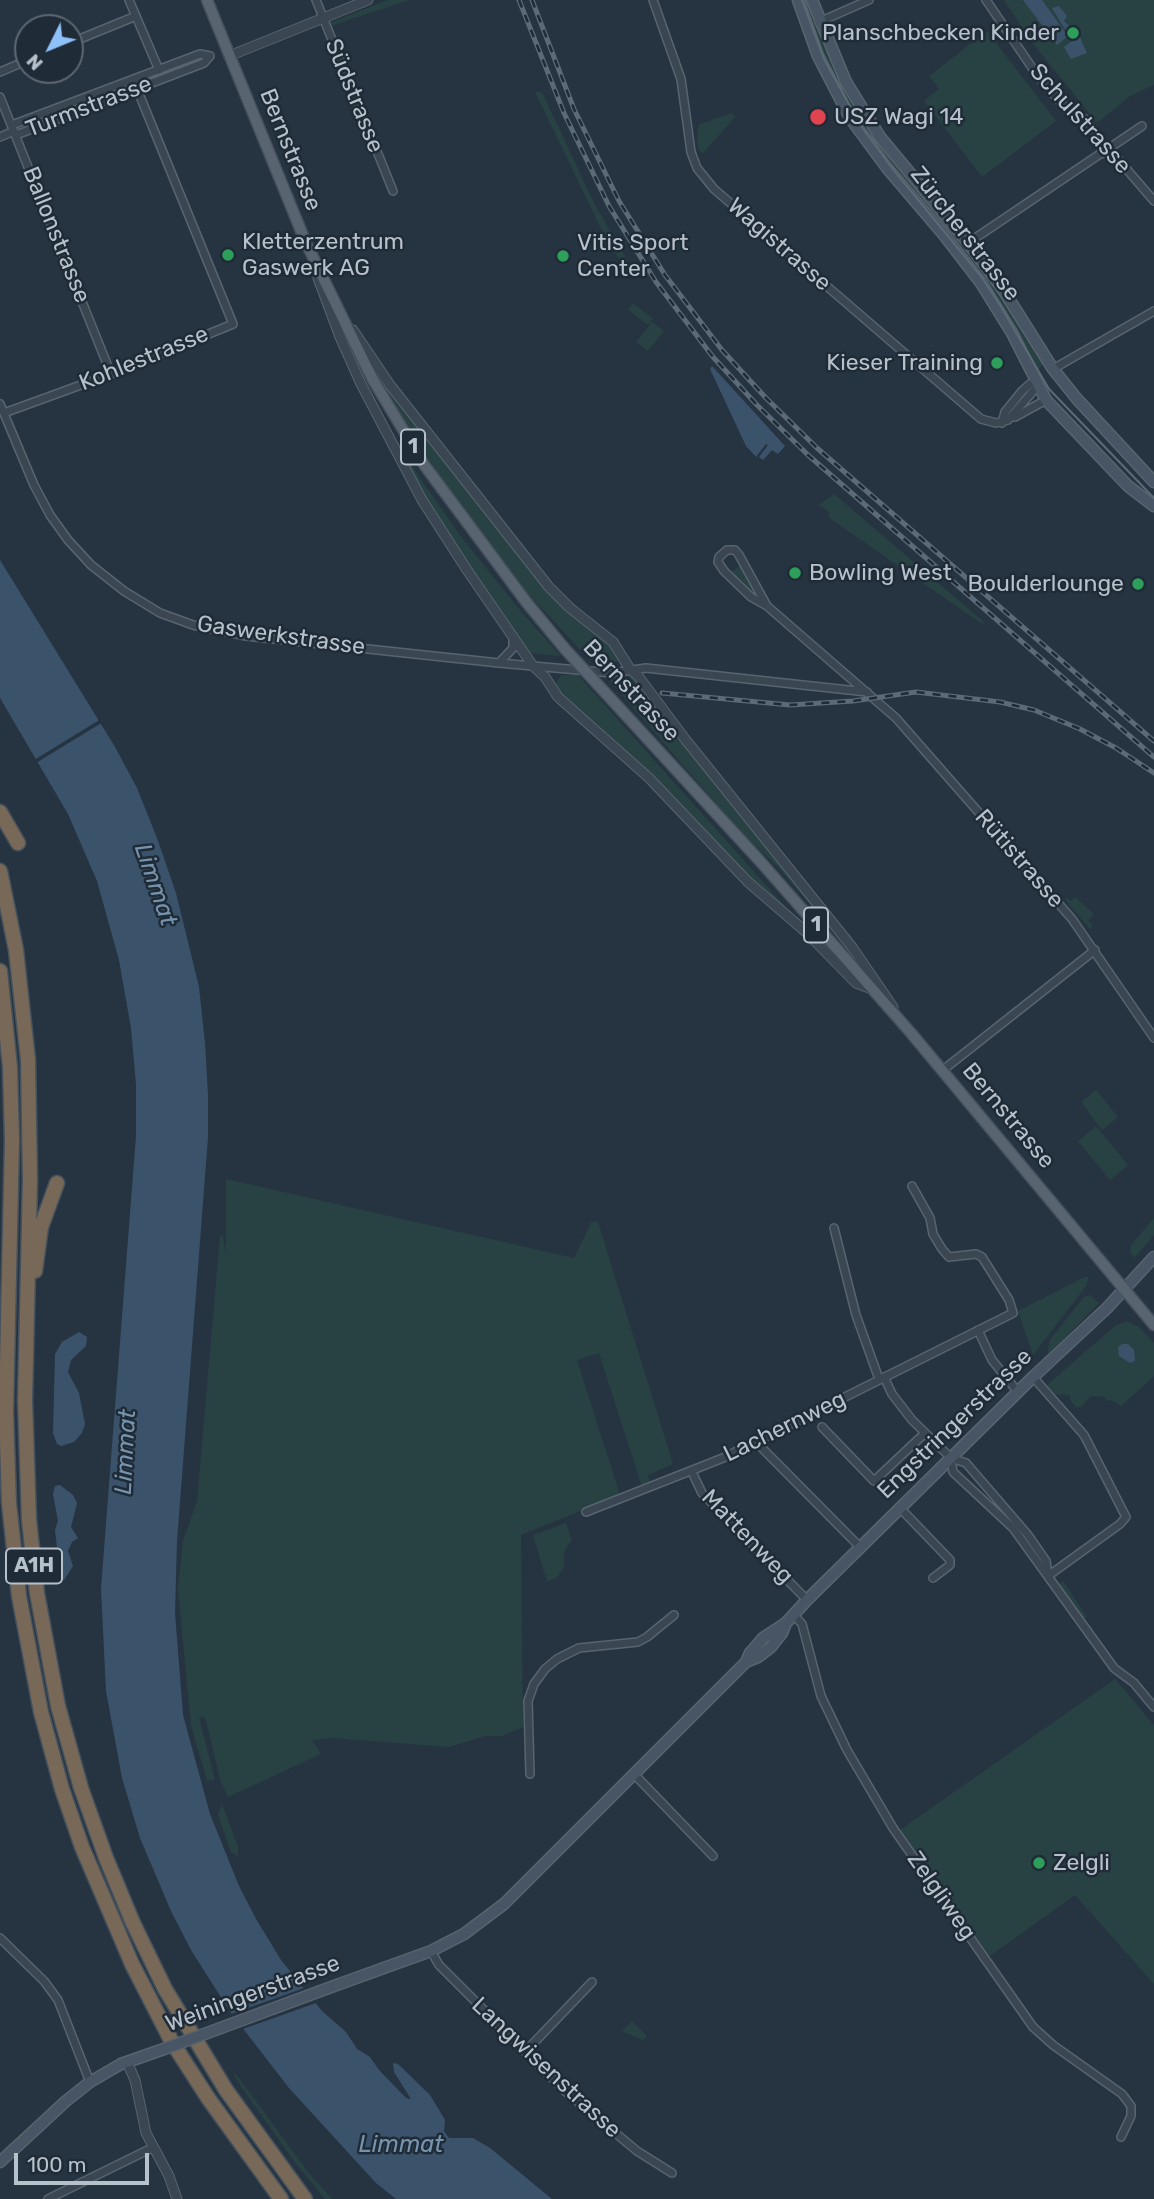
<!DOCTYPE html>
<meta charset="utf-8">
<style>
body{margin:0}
#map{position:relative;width:1154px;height:2199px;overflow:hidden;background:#263442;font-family:Rubik,sans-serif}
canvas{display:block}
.north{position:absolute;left:14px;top:14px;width:70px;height:70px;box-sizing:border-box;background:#1f2b37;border:2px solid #5c6772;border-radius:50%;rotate:227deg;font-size:19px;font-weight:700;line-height:28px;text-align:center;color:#b7c1cb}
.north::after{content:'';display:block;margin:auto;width:24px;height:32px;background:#8ec0f9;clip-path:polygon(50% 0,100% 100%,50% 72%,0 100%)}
.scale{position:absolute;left:14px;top:2153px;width:135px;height:32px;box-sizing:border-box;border:4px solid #b7c1cb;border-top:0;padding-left:9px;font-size:21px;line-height:24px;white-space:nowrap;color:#b7c1cb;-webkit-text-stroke:5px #1f2b37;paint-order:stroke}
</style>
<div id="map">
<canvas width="1154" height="2199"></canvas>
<div class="north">N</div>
<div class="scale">100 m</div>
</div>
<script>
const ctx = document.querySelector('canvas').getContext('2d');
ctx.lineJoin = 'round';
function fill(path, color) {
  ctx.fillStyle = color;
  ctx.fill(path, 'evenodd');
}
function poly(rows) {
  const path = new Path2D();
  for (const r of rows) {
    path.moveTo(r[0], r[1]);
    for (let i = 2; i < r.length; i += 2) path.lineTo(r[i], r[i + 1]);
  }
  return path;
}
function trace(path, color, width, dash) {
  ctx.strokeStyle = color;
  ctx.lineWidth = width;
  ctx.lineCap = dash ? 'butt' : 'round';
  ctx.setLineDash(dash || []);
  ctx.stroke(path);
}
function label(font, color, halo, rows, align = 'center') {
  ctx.font = font + ' Rubik,sans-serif';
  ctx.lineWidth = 5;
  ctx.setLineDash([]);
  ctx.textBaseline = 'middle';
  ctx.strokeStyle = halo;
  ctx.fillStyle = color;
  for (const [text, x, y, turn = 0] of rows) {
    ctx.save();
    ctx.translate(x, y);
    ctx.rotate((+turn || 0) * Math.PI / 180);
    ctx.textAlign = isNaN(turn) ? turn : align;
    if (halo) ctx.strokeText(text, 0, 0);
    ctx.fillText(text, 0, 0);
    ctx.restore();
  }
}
fill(poly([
 [388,0,409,0,330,26,329,23],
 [800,0,809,0,835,68,990,276,1043,361,1043,364,1039,370,1036,371,1015,334,894,174,839,95],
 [1004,0,1154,0,1154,85,1130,96,1097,123,1031,41],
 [987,31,1056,121,982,177,924,101,939,89,929,76],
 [535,92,542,92,595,205,633,270,628,271,609,245],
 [732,113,735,117,703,153,699,150,697,141,698,128,700,124],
 [633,303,653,319,648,325,628,310],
 [652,322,664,331,648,351,636,342],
 [386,387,556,601,607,641,618,658,618,662,589,659,531,597,480,532,442,479,394,405,384,388],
 [384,421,424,484,462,538,524,615,561,656,528,653,529,649,525,648,432,512],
 [834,494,984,622,982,624,828,517,830,513,819,505],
 [740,565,755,593,754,595,731,573],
 [561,675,578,675,790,912,789,913,751,880,641,766,561,695,556,683],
 [631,677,636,681,849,947,847,948,778,867,740,831,608,679],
 [1066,897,1071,901,1075,897,1094,914,1088,921,1093,925,1091,928,1089,928,1067,902],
 [1096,1090,1118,1117,1102,1130,1081,1102],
 [1096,1126,1128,1165,1110,1180,1078,1141],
 [226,1179,574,1258,592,1221,598,1222,673,1464,648,1475,650,1483,642,1487,599,1353,577,1360,620,1495,521,1535,523,1727,502,1736,485,1736,449,1747,333,1738,312,1740,321,1754,228,1797,221,1782,205,1717,199,1717,215,1780,207,1780,191,1726,178,1589,183,1541,197,1501,220,1236,223,1237,226,1253],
 [1154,1218,1154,1235,1134,1258,1130,1252,1131,1245],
 [1085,1277,1089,1277,1086,1286,1033,1355,1018,1311],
 [1090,1295,1099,1303,1048,1355,1049,1341,1084,1297],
 [1127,1321,1139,1327,1154,1343,1154,1376,1121,1406,1111,1400,1106,1401,1105,1397,1091,1396,1081,1407,1076,1407,1070,1400,1070,1395,1055,1394,1047,1385,1115,1326],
 [566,1523,572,1540,564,1552,564,1568,557,1577,547,1582,533,1535],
 [1063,1581,1087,1617,1083,1619,1075,1609,1058,1585],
 [1115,1679,1154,1725,1154,1984,1075,1895,990,1956,900,1830],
 [222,1804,238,1847,238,1856,231,1852,218,1815],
 [632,2021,647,2036,643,2040,622,2031],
 [236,2074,308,2172,332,2199,325,2199,297,2165,254,2105,234,2076]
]), '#284243');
fill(poly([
 [1023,0,1042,0,1068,36,1057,45],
 [1059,6,1067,16,1064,21,1079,35,1087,53,1071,59,1064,47,1072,41,1052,8],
 [712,366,785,446,778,454,772,450,763,460,759,457,768,445,766,444,756,457,746,446,710,369],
 [0,560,115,747,137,788,157,838,176,893,199,987,205,1043,208,1095,208,1137,177,1541,175,1613,183,1715,210,1814,239,1886,256,1919,281,1960,322,2011,346,2032,357,2049,370,2057,379,2070,406,2098,411,2099,394,2072,393,2063,398,2064,430,2095,445,2120,444,2131,449,2138,473,2138,490,2148,552,2199,396,2199,376,2183,289,2088,231,2013,191,1950,171,1911,140,1838,122,1778,106,1691,101,1588,136,1136,136,1084,131,1028,119,960,97,881,68,814,0,698],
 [79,1332,87,1337,86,1346,71,1360,68,1372,79,1393,85,1424,82,1433,74,1442,61,1446,57,1444,53,1433,55,1354,62,1342],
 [1122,1344,1128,1344,1134,1350,1135,1361,1130,1363,1119,1356,1118,1347],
 [60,1485,73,1495,77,1503,71,1527,78,1538,72,1542,68,1551,73,1566,64,1580,61,1579,60,1573,55,1530,58,1521,53,1494,55,1486]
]), '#3b536a');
fill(poly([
 [101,719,103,722,36,763,34,760],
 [307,1987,319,2002,240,2030,228,2015]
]), '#263442');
const minor = poly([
 [129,0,159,70],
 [316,0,393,191],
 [653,0,681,79,691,152,697,168,714,189,981,419,996,423,1008,420,1035,389,1037,383],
 [986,0,1037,75,1068,111,1085,119,1109,152,1117,158,1154,201],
 [819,22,869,0],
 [70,43,136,16],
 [0,72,28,60],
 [0,97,111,374],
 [12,125,200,54,210,56,204,63,16,135],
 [0,137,14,131],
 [968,243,1100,154,1109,152,1111,147,1142,126],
 [1053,369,1154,311],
 [0,404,34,485,50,515,68,540,91,565,124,591,160,613,193,625,246,636,499,663,612,673,646,668,867,692],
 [4,413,111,374,233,324,133,79],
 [1015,417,1046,400],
 [1002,423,1005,412,1022,391,1030,384,1037,383],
 [727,550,735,550,739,555,767,606,751,597,724,571,718,562,719,557,727,550],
 [767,606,896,718,1072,919,1154,1038],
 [499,663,513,648,513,636],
 [943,1070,1095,950],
 [834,1228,856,1315,879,1379],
 [978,1330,992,1360,1018,1392],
 [884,1377,892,1394,912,1420,951,1458,966,1463,1028,1535,1046,1561,1048,1575],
 [1033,1377,1084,1435,1126,1517,1120,1524,1048,1576],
 [822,1427,874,1481,925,1433],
 [756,1442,860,1547],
 [951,1458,953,1472,1013,1528,1114,1668,1134,1683,1154,1707],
 [692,1472,702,1493,807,1600],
 [900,1508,950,1560,950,1565,933,1578],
 [586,1512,723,1458,1013,1313,1009,1300,982,1257,976,1254,949,1257,942,1249,933,1234,930,1218,912,1186],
 [793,1614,802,1624,821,1696,847,1750,893,1828,1033,2027,1053,2045,1122,2094,1131,2106,1131,2116,1121,2137],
 [530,1774,528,1701,534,1684,545,1669,557,1659,579,1648,638,1642,647,1637,674,1615],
 [634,1774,713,1856],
 [0,1938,44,1981,58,2000,90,2082],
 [431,1951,439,1965,566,2092,637,2151,672,2173],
 [525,2052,592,1982],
 [48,2199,152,2148]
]);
const tertiary = poly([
 [229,56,368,0],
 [318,278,340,337,361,384,422,500,467,570,533,666,545,677,558,697,649,778,748,882,806,932,856,983,872,989],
 [353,330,390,385,549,587,570,608,613,642,630,669,638,676,685,739,852,947,893,1007],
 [127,2062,135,2080,146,2133,169,2176,177,2199]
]);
const secondary = poly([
 [798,0,818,56,850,118,887,168,944,235,981,283,1012,333,1046,400,1128,486,1154,506],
 [812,0,846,82,880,137,968,243,1004,291,1053,369,1077,399,1154,482],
 [746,1662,758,1657,771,1647,782,1633,786,1623,807,1600,1033,1377,1107,1308,1154,1257],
 [334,1986,431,1951,464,1934,504,1904,746,1662,750,1653,763,1638,786,1623],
 [0,2162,66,2101,90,2082,121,2064,164,2049]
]);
const primary = poly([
 [207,0,306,243,373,380,425,466,527,603],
 [623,712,759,860,911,1033,1154,1325]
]);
const motorway = poly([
 [0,812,18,843],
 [0,871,16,950,28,1060,30,1180,25,1400,29,1520,37,1593,58,1706,81,1788,106,1858,133,1923,165,1989,226,2090,305,2199],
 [0,971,10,1067,12,1140,6,1411,9,1503,19,1596,41,1712,62,1789,82,1847,132,1964,172,2042,208,2098,281,2199],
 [35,1271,41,1227,57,1183]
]);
trace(minor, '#58646f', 10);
trace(tertiary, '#58646f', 11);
trace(secondary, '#58646f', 13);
trace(primary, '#444f5b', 13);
trace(motorway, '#45515c', 17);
trace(minor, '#3a4651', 7);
trace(tertiary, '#3a4651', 9);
trace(secondary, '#485564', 10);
trace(primary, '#586571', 10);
trace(motorway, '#776857', 14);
trace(poly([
 [802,0,824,59,861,126,892,168,980,275,1000,305,1049,389,1154,498]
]), '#5c6a78', 2);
const rail = poly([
 [519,0,564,113,609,206,656,282,713,357,757,405,808,455,1154,757],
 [532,0,574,109,619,201,665,275,722,350,765,397,817,448,1154,741],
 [662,693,790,705,853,701,916,692,1000,702,1034,710,1080,729,1116,748,1154,773]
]);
trace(rail, '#5c6a78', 5);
trace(rail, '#1f2b37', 2.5, [8]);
const secondaryBridge = poly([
 [164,2049,334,1986]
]);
const primaryBridge = poly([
 [527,603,565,649,623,712]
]);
trace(secondaryBridge, '#58646f', 13, []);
trace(primaryBridge, '#444f5b', 13, []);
trace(secondaryBridge, '#485564', 10);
trace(primaryBridge, '#586571', 10);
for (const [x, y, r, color] of [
 [1073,33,7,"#2e9e5b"],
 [818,117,9,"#e0444e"],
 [228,255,7,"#2e9e5b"],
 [563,256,7,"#2e9e5b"],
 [997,363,7,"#2e9e5b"],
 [795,573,7,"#2e9e5b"],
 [1138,584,7,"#2e9e5b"],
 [1039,1863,7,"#2e9e5b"]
]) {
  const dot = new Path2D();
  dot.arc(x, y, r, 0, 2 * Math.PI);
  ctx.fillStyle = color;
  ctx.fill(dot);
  trace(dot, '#1f2b37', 2.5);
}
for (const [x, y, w] of [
 [413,447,24],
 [816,925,24],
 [34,1566,56]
]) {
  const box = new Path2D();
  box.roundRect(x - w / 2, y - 17.5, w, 35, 5);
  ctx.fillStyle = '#1f2b37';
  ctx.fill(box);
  trace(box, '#b7c1cb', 2);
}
label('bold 21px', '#b7c1cb', null, [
 ["1",413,447],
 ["1",816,925],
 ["A1H",34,1566]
]);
label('23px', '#b7c1cb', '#1f2b37', [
 ["Planschbecken Kinder",1059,33,"right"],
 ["USZ Wagi 14",834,117],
 ["Kletterzentrum",242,242],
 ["Gaswerk AG",242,268],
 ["Vitis Sport",577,243],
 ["Center",577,269],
 ["Kieser Training",983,363,"right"],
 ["Bowling West",809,573],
 ["Boulderlounge",1124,584,"right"],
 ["Zelgli",1053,1863]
], 'left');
label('23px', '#b7c1cb', '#1f2b37', [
 ["Südstrasse",354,96,68],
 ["Turmstrasse",89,107,-21],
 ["Schulstrasse",1080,119,48],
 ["Bernstrasse",290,150,68],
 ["Zürcherstrasse",965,234,52],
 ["Ballonstrasse",56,235,68],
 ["Wagistrasse",779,245,41],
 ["Kohlestrasse",144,359,-22],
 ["Gaswerkstrasse",281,636,8],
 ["Bernstrasse",631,691,47],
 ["Rütistrasse",1019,859,49],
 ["Bernstrasse",1008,1116,50],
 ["Engstringerstrasse",955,1424,-44],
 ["Lachernweg",785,1427,-26],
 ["Mattenweg",747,1537,46],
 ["Zelgliweg",941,1896,55],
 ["Weiningerstrasse",253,1994,-20],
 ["Langwisenstrasse",546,2068,43]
]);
label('italic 24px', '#7794ae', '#1f2b37', [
 ["Limmat",155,885,71],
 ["Limmat",126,1452,-87],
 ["Limmat",401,2145]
]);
</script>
